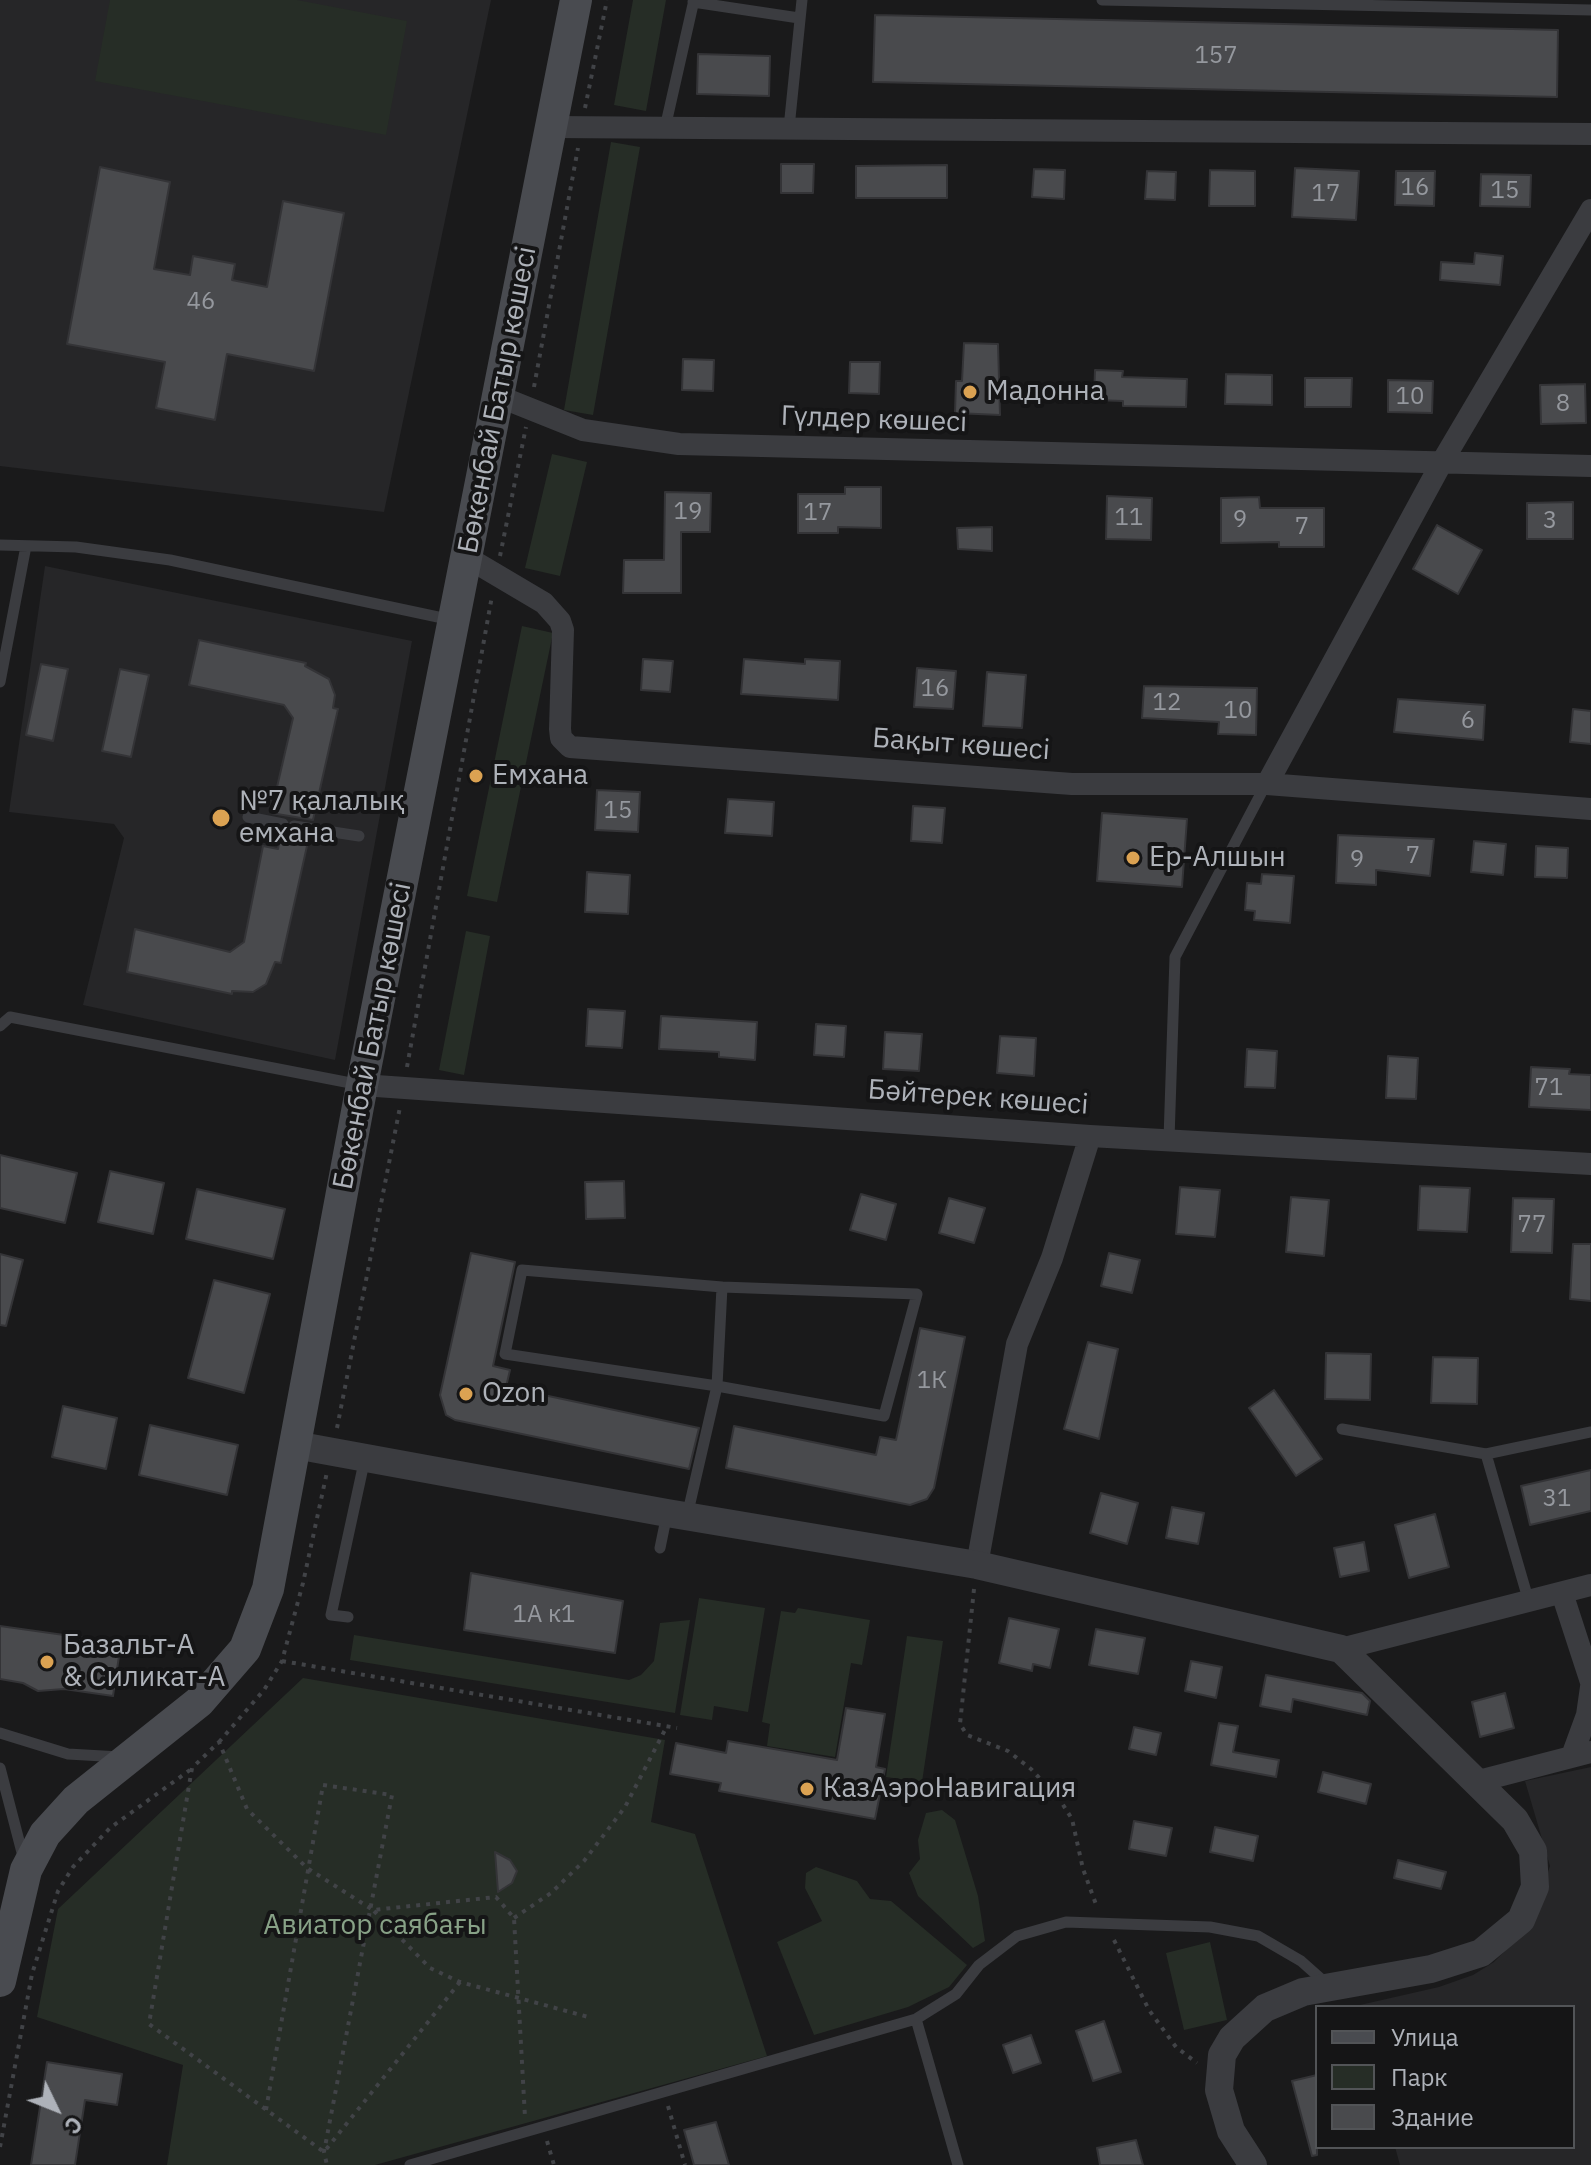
<!DOCTYPE html>
<meta charset="utf-8">
<style>
body{margin:0}
#map{position:relative;width:1591px;height:2165px;overflow:hidden;background:#1a1a1b;font-family:"IBM Plex Sans",sans-serif}
canvas{display:block}
.legend{position:absolute;left:1315px;top:2005px;width:260px;height:144px;box-sizing:border-box;background:#151516;border:2px solid #525457;margin:0;padding:10px 14px;list-style:none;font-size:24px;color:#aeb2b9}
.legend li{display:flex;align-items:center;gap:16px;height:40px}
.legend b{width:40px;border:2px solid #525457}
.north{position:absolute;left:16px;top:2069px;width:80px;height:80px;-webkit-text-stroke:6px #151516;paint-order:stroke;rotate:133deg;font-size:22px;font-weight:700;line-height:32px;text-align:center;color:#aeb2b9}
.north::after{content:'';display:block;margin:auto;width:28px;height:36px;background:#aeb2b9;clip-path:polygon(50% 0,100% 100%,50% 72%,0 100%)}
</style>
<div id="map">
<canvas width="1591" height="2165"></canvas>
<ul class="legend">
<li><b style="height:10px;background:#494b50"></b>Улица</li>
<li><b style="height:22px;background:#262d26"></b>Парк</li>
<li><b style="height:22px;background:#494a4d"></b>Здание</li>
</ul>
<div class="north">С</div>
</div>
<script>
const ctx = document.querySelector('canvas').getContext('2d');
ctx.lineJoin = 'round';
function fill(path, color) {
  ctx.fillStyle = color;
  ctx.fill(path, 'evenodd');
}
function poly(rows) {
  const path = new Path2D();
  for (const r of rows) {
    path.moveTo(r[0], r[1]);
    for (let i = 2; i < r.length; i += 2) path.lineTo(r[i], r[i + 1]);
  }
  return path;
}
function trace(path, color, width, dash) {
  ctx.strokeStyle = color;
  ctx.lineWidth = width;
  ctx.lineCap = dash ? 'butt' : 'round';
  ctx.setLineDash(dash || []);
  ctx.stroke(path);
}
function label(font, color, halo, rows, align = 'center') {
  ctx.font = font + ' "IBM Plex Sans",sans-serif';
  ctx.lineWidth = 8;
  ctx.setLineDash([]);
  ctx.textBaseline = 'middle';
  ctx.strokeStyle = halo;
  ctx.fillStyle = color;
  for (const [text, x, y, turn = 0] of rows) {
    ctx.save();
    ctx.translate(x, y);
    ctx.rotate((+turn || 0) * Math.PI / 180);
    ctx.textAlign = isNaN(turn) ? turn : align;
    if (halo) ctx.strokeText(text, 0, 0);
    ctx.fillText(text, 0, 0);
    ctx.restore();
  }
}
fill(poly([
 [0,0,491,0,384,512,0,466],
 [45,566,412,641,335,1060,83,1005,124,838,114,824,9,812],
 [1591,1767,1591,2165,1400,2165,1395,2147,1573,2147,1573,2007,1360,2005,1439,1987,1473,1975,1494,1962,1531,1925,1550,1866,1525,1781]
]), '#262628');
fill(poly([
 [110,0,297,0,407,21,386,135,95,81],
 [633,0,666,0,646,111,614,105],
 [611,142,640,147,593,415,564,410],
 [552,454,587,462,560,576,525,568],
 [522,626,553,633,497,902,467,896],
 [466,931,490,936,464,1075,439,1070],
 [699,1598,765,1608,748,1712,714,1706,712,1720,680,1715],
 [798,1608,870,1620,862,1665,851,1663,835,1757,767,1746,770,1724,762,1722,781,1611,795,1613],
 [690,1620,675,1713,350,1660,354,1635,629,1680,641,1675,654,1661,660,1623],
 [907,1636,943,1641,922,1782,886,1777],
 [303,1678,665,1740,651,1822,695,1834,767,2056,375,2165,167,2165,183,2065,37,2017,58,1909],
 [942,1810,955,1820,978,1896,985,1941,973,1948,918,1896,909,1873,920,1859,918,1840,926,1813],
 [816,1867,857,1881,870,1899,891,1901,967,1965,949,1987,908,2007,814,2035,777,1942,822,1921,805,1888,806,1873],
 [1210,1942,1227,2020,1184,2030,1166,1953]
]), '#262d26');
const building = poly([
 [875,15,1558,30,1557,97,873,82,875,15],
 [698,54,770,56,769,96,697,94,698,54],
 [781,164,814,164,813,193,781,193,781,164],
 [947,165,947,198,856,198,856,166,947,165],
 [100,167,170,182,154,269,190,275,193,256,235,264,232,280,267,287,283,201,344,213,314,371,227,354,215,420,156,408,165,362,67,344,100,167],
 [1295,168,1359,171,1356,220,1292,217,1295,168],
 [1034,169,1065,170,1064,199,1032,197,1034,169],
 [1210,170,1255,171,1255,206,1209,206,1210,170],
 [1147,171,1176,172,1175,200,1145,199,1147,171],
 [1396,171,1435,171,1434,206,1395,205,1396,171],
 [1481,174,1531,175,1530,207,1480,206,1481,174],
 [1475,253,1503,256,1500,285,1440,280,1441,262,1474,264,1475,253],
 [964,343,998,344,1000,415,955,413,956,381,962,381,964,343],
 [683,359,714,360,713,391,682,390,683,359],
 [850,362,880,362,879,394,849,393,850,362],
 [1095,370,1123,371,1122,377,1187,379,1186,407,1123,406,1123,401,1094,400,1095,370],
 [1226,374,1272,375,1272,405,1225,404,1226,374],
 [1305,378,1352,378,1351,407,1305,407,1305,378],
 [1388,380,1433,381,1432,413,1388,412,1388,380],
 [1585,384,1586,423,1541,424,1540,385,1585,384],
 [845,487,881,487,881,528,838,527,838,533,798,533,798,494,845,494,845,487],
 [665,492,711,493,710,532,681,532,681,593,623,593,624,560,664,560,665,492],
 [1107,496,1152,498,1151,540,1106,539,1107,496],
 [1259,497,1260,508,1324,508,1324,547,1279,547,1279,542,1221,543,1221,498,1259,497],
 [1573,502,1573,539,1527,539,1527,503,1573,502],
 [1437,525,1482,550,1458,594,1413,569,1437,525],
 [992,527,992,551,958,549,957,528,992,527],
 [199,640,306,663,305,666,329,679,335,695,333,708,338,709,313,820,271,813,293,718,284,705,189,685,199,640],
 [643,659,673,661,670,692,641,690,643,659],
 [744,659,805,664,805,659,840,661,838,700,741,694,744,659],
 [41,664,68,669,53,741,26,735,41,664],
 [917,668,956,671,953,709,914,707,917,668],
 [120,669,149,675,131,757,102,751,120,669],
 [987,672,1026,675,1022,728,983,726,987,672],
 [1144,686,1257,688,1256,735,1218,734,1219,722,1142,718,1144,686],
 [1398,699,1485,705,1483,740,1394,732,1398,699],
 [1573,709,1591,711,1591,744,1570,742,1573,709],
 [597,790,640,792,638,832,595,830,597,790],
 [728,799,774,802,772,836,725,833,728,799],
 [913,806,945,808,942,843,911,841,913,806],
 [1102,813,1187,819,1182,887,1097,881,1102,813],
 [287,831,309,837,281,963,275,962,266,984,253,992,232,991,232,994,127,972,135,929,230,952,244,942,263,846,278,849,281,832,287,831],
 [1338,835,1434,839,1430,876,1376,870,1376,885,1336,883,1338,835],
 [1474,841,1506,844,1503,875,1471,872,1474,841],
 [1536,846,1568,848,1567,878,1535,877,1536,846],
 [587,872,630,875,628,914,585,912,587,872],
 [1262,874,1294,876,1290,923,1254,920,1255,911,1245,910,1247,883,1261,884,1262,874],
 [588,1009,625,1011,622,1048,586,1046,588,1009],
 [661,1016,757,1022,755,1060,719,1057,719,1052,659,1049,661,1016],
 [816,1024,846,1026,844,1057,814,1055,816,1024],
 [885,1032,922,1034,919,1071,883,1069,885,1032],
 [1000,1036,1036,1038,1034,1076,997,1073,1000,1036],
 [1247,1049,1277,1051,1275,1088,1245,1087,1247,1049],
 [1388,1056,1418,1058,1416,1099,1386,1098,1388,1056],
 [1531,1067,1570,1069,1569,1074,1591,1075,1591,1110,1529,1107,1531,1067],
 [0,1155,77,1173,65,1223,0,1208,0,1155],
 [110,1171,164,1183,153,1234,98,1222,110,1171],
 [624,1181,625,1218,586,1219,585,1182,624,1181],
 [1420,1186,1470,1188,1467,1232,1418,1230,1420,1186],
 [1180,1187,1220,1190,1215,1237,1176,1234,1180,1187],
 [197,1189,285,1209,273,1259,186,1239,197,1189],
 [861,1194,896,1204,886,1240,850,1230,861,1194],
 [1291,1197,1329,1200,1324,1256,1286,1252,1291,1197],
 [949,1198,985,1208,974,1243,939,1233,949,1198],
 [1513,1198,1554,1199,1552,1253,1511,1252,1513,1198],
 [1573,1244,1591,1244,1591,1301,1570,1299,1573,1244],
 [471,1253,515,1262,493,1366,510,1370,506,1387,699,1428,689,1469,455,1420,446,1415,440,1395,471,1253],
 [1109,1253,1140,1260,1132,1293,1101,1286,1109,1253],
 [0,1254,23,1260,6,1326,0,1325,0,1254],
 [214,1280,270,1294,244,1393,188,1378,214,1280],
 [920,1328,965,1337,934,1488,927,1499,910,1505,726,1468,734,1426,876,1455,880,1437,896,1440,920,1328],
 [1088,1342,1118,1349,1099,1439,1064,1429,1088,1342],
 [1326,1353,1371,1354,1370,1400,1325,1399,1326,1353],
 [1433,1357,1478,1358,1477,1404,1431,1403,1433,1357],
 [1274,1390,1322,1459,1296,1476,1249,1408,1274,1390],
 [63,1406,117,1418,106,1469,52,1457,63,1406],
 [150,1425,238,1445,227,1495,139,1475,150,1425],
 [1591,1470,1591,1511,1530,1525,1521,1486,1591,1470],
 [1101,1493,1138,1503,1127,1544,1090,1533,1101,1493],
 [1172,1507,1204,1513,1198,1544,1166,1538,1172,1507],
 [1435,1514,1449,1567,1409,1578,1395,1525,1435,1514],
 [1364,1542,1369,1571,1340,1577,1334,1548,1364,1542],
 [471,1573,623,1601,615,1653,464,1630,471,1573],
 [1009,1618,1059,1629,1050,1668,1033,1664,1032,1671,999,1663,1009,1618],
 [0,1626,121,1643,113,1696,64,1689,38,1691,23,1683,0,1679,0,1626],
 [1096,1629,1145,1638,1138,1674,1089,1665,1096,1629],
 [1191,1661,1222,1667,1216,1698,1185,1691,1191,1661],
 [1266,1675,1362,1693,1370,1701,1367,1715,1293,1699,1291,1712,1260,1706,1266,1675],
 [1505,1693,1514,1728,1480,1737,1472,1702,1505,1693],
 [846,1708,885,1714,876,1767,885,1769,875,1819,719,1791,721,1783,670,1774,676,1743,726,1753,728,1741,837,1760,846,1708],
 [1219,1723,1238,1726,1233,1752,1279,1760,1276,1777,1211,1765,1219,1723],
 [1134,1727,1161,1733,1156,1755,1129,1749,1134,1727],
 [1323,1772,1371,1784,1366,1804,1318,1792,1323,1772],
 [1134,1821,1172,1828,1166,1856,1129,1849,1134,1821],
 [1215,1827,1258,1836,1253,1861,1210,1852,1215,1827],
 [495,1852,510,1860,517,1871,512,1883,498,1892,495,1852],
 [1398,1860,1446,1872,1441,1889,1394,1878,1398,1860],
 [1104,2021,1121,2072,1093,2081,1076,2031,1104,2021],
 [1031,2035,1041,2063,1013,2073,1003,2045,1031,2035],
 [47,2062,122,2074,117,2105,85,2100,75,2165,31,2165,47,2062],
 [1317,2075,1317,2155,1312,2156,1292,2081,1317,2075],
 [716,2122,729,2165,694,2165,684,2130,716,2122],
 [1136,2140,1143,2165,1100,2165,1097,2148,1136,2140]
]);
fill(building, '#494a4d');
trace(building, '#343437', 2);
trace(poly([
 [585,108,607,0],
 [534,387,578,148],
 [500,556,526,427],
 [407,1067,492,596],
 [337,1428,400,1107],
 [974,1589,960,1724,967,1735,1008,1751,1031,1769,1060,1800,1072,1819,1083,1869,1097,1907],
 [282,1661,677,1728],
 [219,1742,264,1690,282,1661,303,1583,327,1472],
 [374,1911,430,1968,460,1982,592,2018],
 [514,1918,551,1893,584,1861,625,1807,667,1726],
 [1114,1940,1149,2010,1176,2047,1197,2063],
 [460,1982,324,2152,149,2024,192,1768,219,1742,247,1809,307,1868,373,1910,496,1897,514,1918,525,2117],
 [668,2106,685,2165],
 [266,2110,323,1785,392,1795,324,2152,327,2165],
 [547,2141,554,2165],
 [0,2147,32,1974,58,1891,73,1867,110,1828,190,1770]
]), '#414347', 4, [4, 6]);
trace(poly([
 [1102,0,1591,10],
 [693,2,799,18],
 [665,128,694,0],
 [789,128,802,0],
 [0,545,76,547,170,560,452,620],
 [0,682,26,546],
 [248,817,283,824],
 [294,826,359,836],
 [0,1026,10,1017,361,1085],
 [1169,1139,1175,957,1266,784],
 [1342,1429,1486,1454,1591,1432],
 [1486,1454,1529,1602],
 [687,1516,717,1386,722,1287,522,1270,505,1354,717,1386,884,1416,917,1294,722,1287],
 [660,1548,667,1514],
 [348,1617,331,1615,365,1458],
 [0,1733,68,1754,120,1757],
 [0,1768,24,1860],
 [916,2019,958,2165],
 [410,2165,916,2019,956,1994,979,1965,1017,1936,1066,1922,1210,1927,1258,1936,1301,1961,1328,1985]
]), '#3b3c40', 11);
trace(poly([
 [551,127,1591,134],
 [498,396,583,430,679,444,1591,466],
 [468,558,544,603,560,621,563,630,560,729,561,738,570,747,1072,784,1267,784,1591,809],
 [1267,784,1442,462,1591,210],
 [362,1085,1090,1136,1591,1164],
 [977,1565,1017,1344,1052,1258,1090,1136],
 [1562,1593,1591,1682],
 [1341,1649,1591,1585],
 [1572,1756,1587,1715,1591,1687],
 [1479,1781,1591,1752]
]), '#3b3c40', 22);
trace(poly([
 [295,1445,667,1513,977,1565,1341,1649,1515,1820,1533,1851,1535,1887,1521,1920,1481,1953,1431,1969,1303,1992,1265,2008,1232,2038,1222,2055,1219,2090,1231,2131,1253,2165]
]), '#3b3c40', 28);
trace(poly([
 [0,1981,26,1870,45,1834,76,1800,199,1702,245,1649,268,1589,362,1085,576,0]
]), '#494b50', 32);
for (const [x, y, r, color] of [
 [970,392,8,"#dba252"],
 [476,776,8,"#dba252"],
 [221,818,10,"#dba252"],
 [1133,858,8,"#dba252"],
 [466,1394,8,"#dba252"],
 [47,1662,8,"#dba252"],
 [807,1789,8,"#dba252"]
]) {
  const dot = new Path2D();
  dot.arc(x, y, r, 0, 2 * Math.PI);
  ctx.fillStyle = color;
  ctx.fill(dot);
  trace(dot, '#151516', 3);
}
label('24px', '#95989e', null, [
 ["157",1216,56],
 ["16",1415,188],
 ["15",1505,191],
 ["17",1326,194],
 ["46",201,302],
 ["10",1410,397],
 ["8",1563,404],
 ["19",688,512],
 ["17",818,513],
 ["11",1129,518],
 ["9",1240,520],
 ["3",1550,521],
 ["7",1302,527],
 ["16",935,689],
 ["12",1167,703],
 ["10",1238,711],
 ["6",1468,721],
 ["15",618,811],
 ["7",1413,856],
 ["9",1357,860],
 ["71",1549,1088],
 ["77",1532,1225],
 ["1К",932,1381],
 ["31",1557,1499],
 ["1А к1",544,1615]
]);
label('28px', '#aeb2b9', '#151516', [
 ["Мадонна",986,392],
 ["Емхана",492,776],
 ["№7 қалалық",239,802],
 ["емхана",239,834],
 ["Ер-Алшын",1149,858],
 ["Ozon",482,1394],
 ["Базальт-А",63,1646],
 ["& Силикат-А",63,1678],
 ["КазАэроНавигация",823,1789]
], 'left');
label('28px', '#aeb2b9', '#151516', [
 ["Бөкенбай Батыр көшесі",498,400,-79],
 ["Гүлдер көшесі",874,420,2],
 ["Бақыт көшесі",961,745,4],
 ["Бөкенбай Батыр көшесі",373,1036,-79],
 ["Бәйтерек көшесі",978,1098,4]
]);
label('28px', '#88a287', '#151516', [
 ["Авиатор саябағы",375,1926]
]);
</script>
